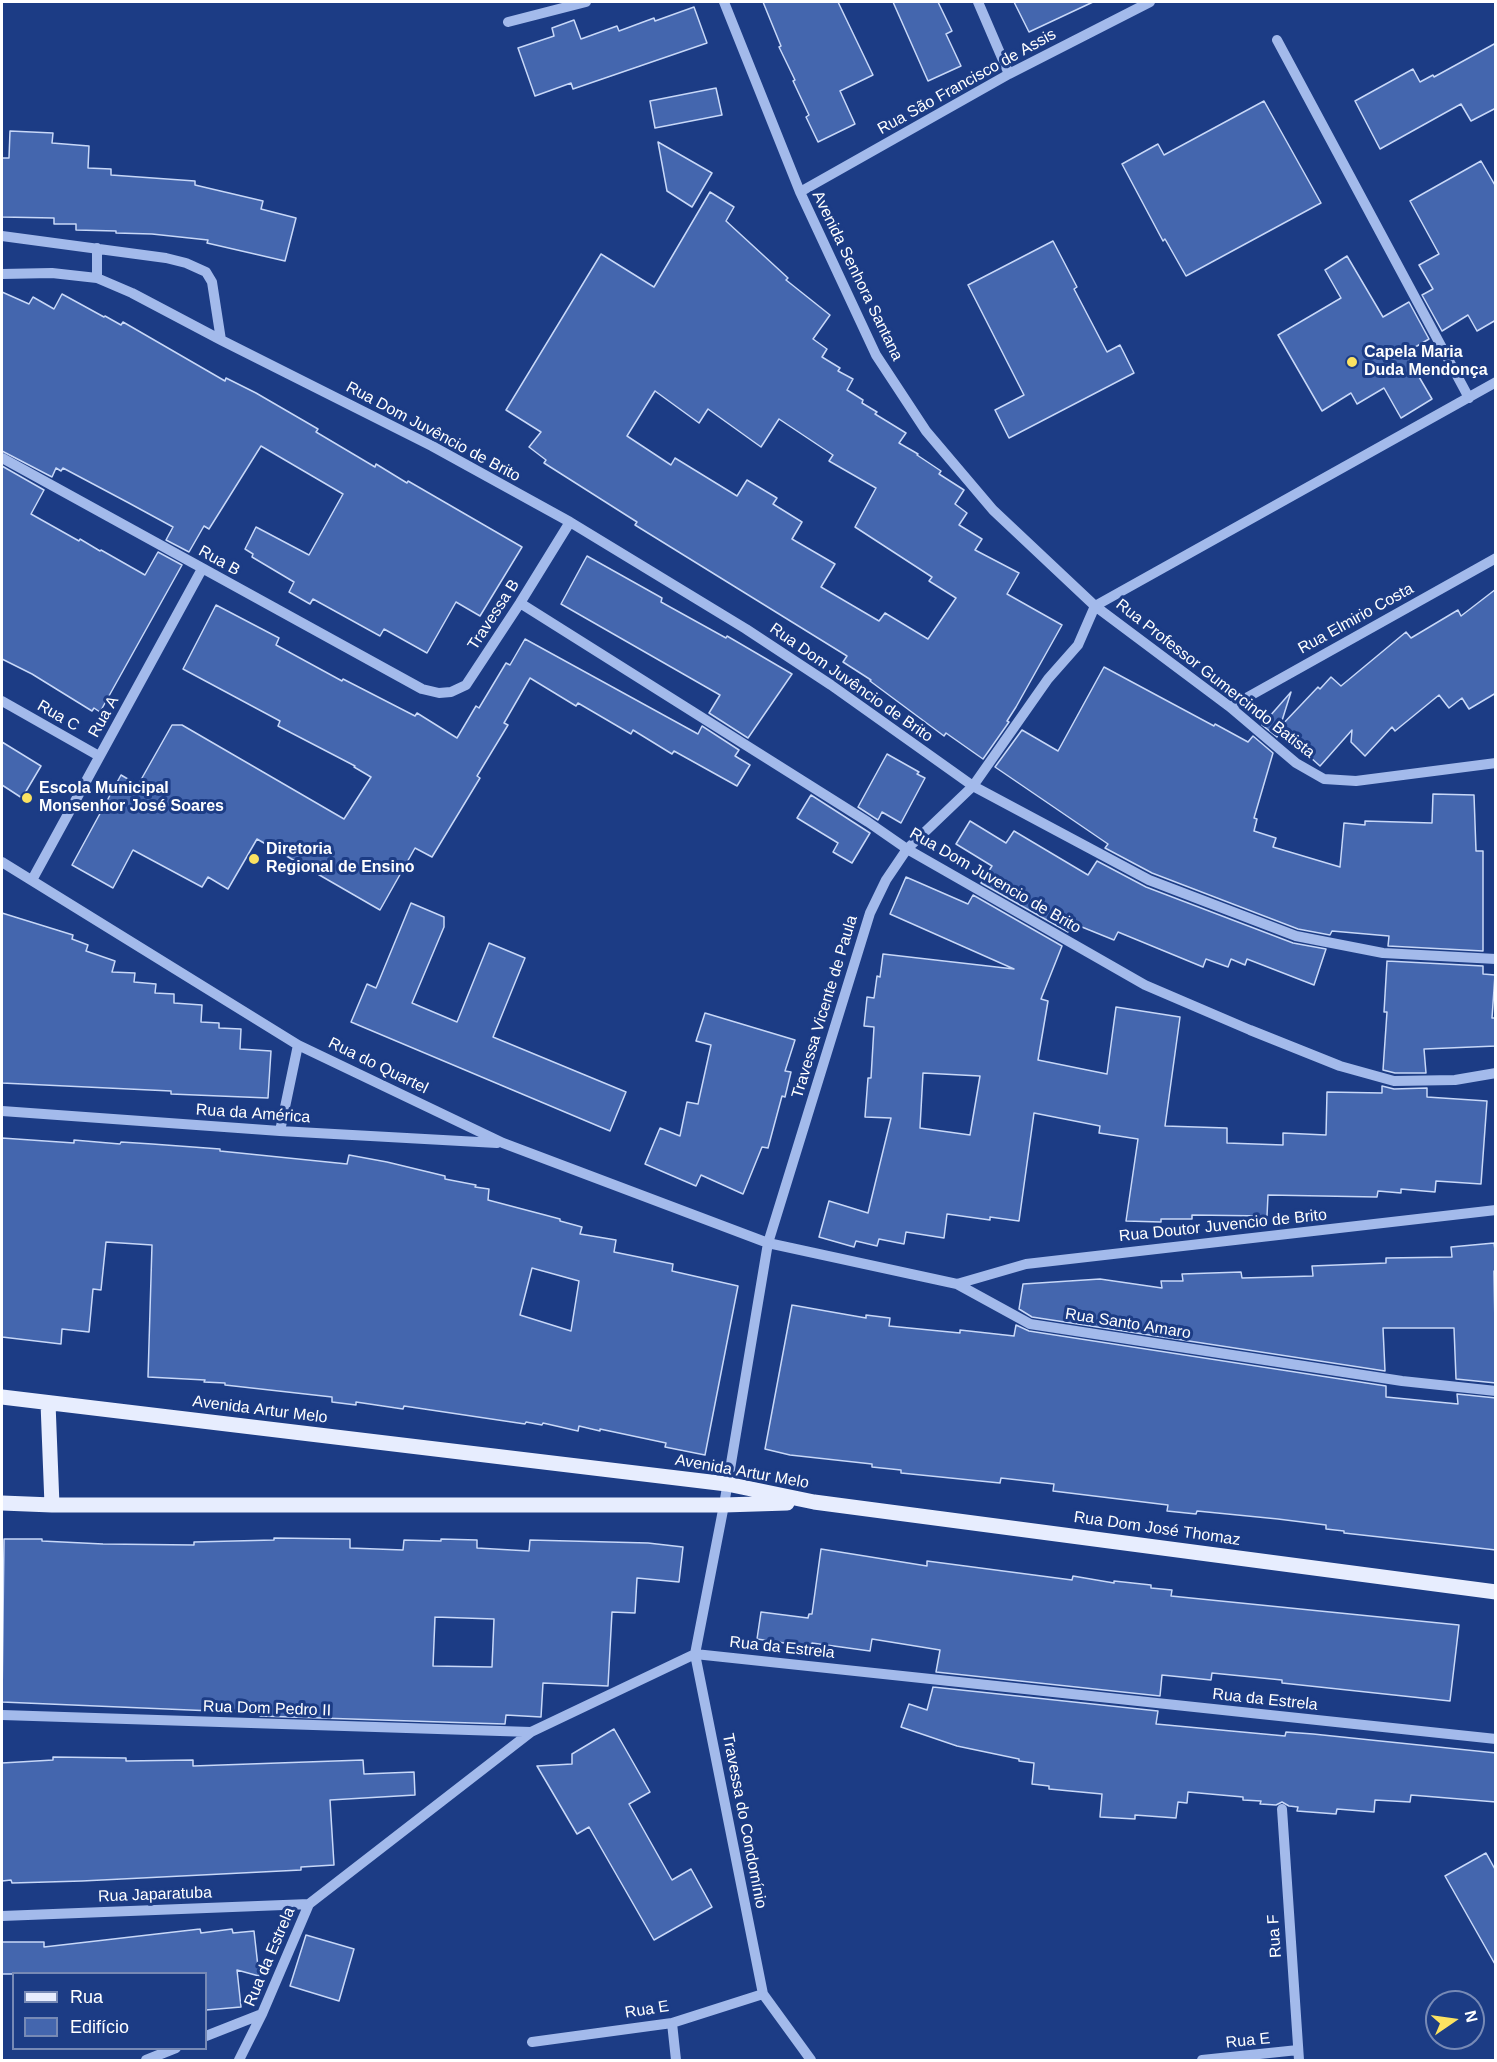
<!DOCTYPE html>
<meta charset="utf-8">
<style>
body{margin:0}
#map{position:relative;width:1497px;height:2062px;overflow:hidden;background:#1c3c85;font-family:Helvetica,sans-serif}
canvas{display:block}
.frame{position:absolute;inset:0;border:3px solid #fff;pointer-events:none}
.legend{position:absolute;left:12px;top:1972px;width:195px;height:78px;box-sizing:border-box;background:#1c3c85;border:2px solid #778ab6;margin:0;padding:8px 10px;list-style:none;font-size:18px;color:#fff}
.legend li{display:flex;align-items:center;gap:12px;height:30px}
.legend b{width:30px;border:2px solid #778ab6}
.north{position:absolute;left:1425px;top:1990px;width:60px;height:60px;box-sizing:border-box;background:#1c3c85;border:2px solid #778ab6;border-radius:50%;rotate:77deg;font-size:16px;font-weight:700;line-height:24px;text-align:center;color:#fff}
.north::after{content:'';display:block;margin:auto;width:21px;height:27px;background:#fbe261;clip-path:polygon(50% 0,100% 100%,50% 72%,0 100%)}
</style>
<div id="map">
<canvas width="1497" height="2062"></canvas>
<div class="frame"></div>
<ul class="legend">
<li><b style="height:8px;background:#e7edfe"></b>Rua</li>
<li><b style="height:16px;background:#4466ae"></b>Edifício</li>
</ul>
<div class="north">N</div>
</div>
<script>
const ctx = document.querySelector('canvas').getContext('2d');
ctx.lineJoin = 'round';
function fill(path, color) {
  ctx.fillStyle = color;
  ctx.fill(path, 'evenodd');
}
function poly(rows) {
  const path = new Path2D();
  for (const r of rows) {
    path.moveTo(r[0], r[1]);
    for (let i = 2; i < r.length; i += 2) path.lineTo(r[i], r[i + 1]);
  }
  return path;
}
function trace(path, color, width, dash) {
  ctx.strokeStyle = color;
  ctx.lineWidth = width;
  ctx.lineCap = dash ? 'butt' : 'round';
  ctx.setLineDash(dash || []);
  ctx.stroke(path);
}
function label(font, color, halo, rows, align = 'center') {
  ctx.font = font + ' Helvetica,sans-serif';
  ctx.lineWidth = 6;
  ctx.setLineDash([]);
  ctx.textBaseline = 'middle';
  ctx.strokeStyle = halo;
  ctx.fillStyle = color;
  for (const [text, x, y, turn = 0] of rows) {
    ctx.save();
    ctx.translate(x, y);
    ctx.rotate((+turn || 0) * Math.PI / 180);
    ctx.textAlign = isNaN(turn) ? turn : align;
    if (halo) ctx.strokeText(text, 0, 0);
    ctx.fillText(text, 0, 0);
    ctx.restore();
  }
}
const building = poly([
 [763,2,838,2,873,75,840,91,855,124,818,142,806,117,809,115,793,81,795,80,779,47,781,46,763,2],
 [893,2,938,2,952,31,946,34,961,66,928,81,893,2],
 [1014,2,1093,2,1029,32,1014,2],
 [694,7,707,43,573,89,571,83,535,96,518,48,554,36,552,28,574,20,581,39,617,26,619,31,654,18,655,21,694,7],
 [1496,43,1496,108,1471,121,1461,104,1380,149,1355,101,1413,69,1420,82,1433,75,1434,77,1496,43],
 [716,88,722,115,655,128,650,101,716,88],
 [1264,101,1321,203,1186,276,1165,239,1163,241,1122,164,1158,144,1164,155,1264,101],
 [10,131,53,133,52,143,89,146,88,168,111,169,111,175,195,181,195,185,263,201,261,209,296,218,285,261,207,243,208,240,152,234,116,233,116,231,76,230,76,224,54,224,54,218,2,217,2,158,9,158,10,131],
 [658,142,712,173,692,207,667,191,658,142],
 [1481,161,1496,187,1496,320,1477,331,1468,315,1442,331,1422,295,1433,289,1419,265,1439,254,1410,201,1481,161],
 [710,192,734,207,726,221,788,278,786,280,830,315,813,339,827,349,822,357,840,368,838,371,853,379,847,390,863,400,862,403,877,412,875,414,906,433,899,443,918,454,917,455,941,471,939,474,964,490,955,504,967,513,959,525,982,539,975,550,1019,573,1007,594,1062,625,1016,707,1007,721,1009,722,983,759,946,733,944,736,870,681,871,680,843,662,847,656,635,525,637,522,544,463,546,460,529,447,541,432,506,410,601,254,654,287,710,192],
 [655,391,699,423,708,409,761,447,779,419,833,455,829,461,876,488,855,527,932,577,929,581,956,598,928,639,885,613,879,621,821,587,835,564,792,539,802,522,773,504,777,498,747,480,737,496,675,458,671,465,627,436,655,391],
 [1053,241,1077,287,1074,289,1107,352,1120,345,1134,373,1009,438,995,410,1024,395,968,285,1053,241],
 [1347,256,1383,317,1409,302,1429,339,1405,353,1432,399,1401,418,1384,388,1357,404,1351,393,1322,411,1278,335,1341,298,1325,270,1347,256],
 [2,292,29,304,33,297,54,309,62,294,104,317,105,316,121,325,123,322,225,381,226,378,256,393,318,429,316,432,375,467,376,464,407,483,408,481,522,547,480,616,456,602,427,653,384,629,380,636,313,599,310,604,289,592,294,582,252,557,253,554,245,549,256,527,309,555,343,494,261,446,209,529,204,526,189,552,166,540,173,527,127,502,63,468,61,471,56,468,52,477,2,451,2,292],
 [2,466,44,490,31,514,79,541,80,539,100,551,101,550,145,575,158,552,182,565,100,712,94,708,92,711,32,674,2,659,2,466],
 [587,556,662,598,661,602,726,638,727,636,792,674,748,738,709,713,720,695,561,604,587,556],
 [1496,589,1496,693,1469,709,1462,698,1449,708,1439,695,1395,731,1392,727,1365,756,1351,742,1352,730,1320,766,1280,730,1277,737,1262,725,1291,692,1280,727,1318,687,1320,689,1331,677,1341,686,1406,632,1411,638,1458,610,1461,616,1496,589],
 [216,605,279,638,276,645,342,681,343,679,415,716,417,713,457,738,476,706,479,708,506,663,510,665,525,639,698,734,702,726,739,750,735,756,750,765,737,786,674,751,672,754,633,730,631,734,578,703,576,706,530,678,504,723,508,725,477,776,480,778,432,857,415,848,380,910,257,839,228,889,208,877,202,887,133,850,113,888,72,865,121,775,138,785,172,725,182,725,344,819,371,777,354,767,355,766,278,726,280,721,183,669,216,605],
 [1104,667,1214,726,1215,724,1248,742,1253,736,1273,753,1254,818,1257,819,1254,831,1276,838,1273,847,1340,867,1344,823,1365,825,1365,821,1432,823,1433,794,1474,795,1476,851,1483,851,1483,951,1388,946,1389,936,1332,931,1330,935,1298,929,1152,873,1105,848,1108,844,995,767,1022,730,1058,751,1104,667],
 [2,742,41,766,22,798,2,785,2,742],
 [887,754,919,772,917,774,925,778,901,823,882,812,878,820,858,807,887,754],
 [811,795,870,833,852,863,833,852,838,843,797,818,811,795],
 [970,821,1006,843,1014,831,1088,875,1097,861,1146,887,1293,943,1326,949,1314,985,1247,959,1245,965,1231,959,1228,967,1206,959,1203,967,1118,932,1114,940,1072,923,1068,932,981,883,992,866,956,844,970,821],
 [906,877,968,904,973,895,1062,946,1041,999,1048,1001,1038,1060,1107,1074,1116,1007,1180,1017,1165,1126,1227,1128,1227,1143,1283,1145,1283,1133,1326,1135,1327,1092,1382,1093,1382,1086,1394,1089,1427,1088,1427,1097,1487,1101,1481,1184,1436,1181,1435,1192,1401,1189,1401,1193,1378,1191,1377,1197,1268,1195,1267,1216,1192,1215,1192,1219,1161,1219,1161,1222,1126,1221,1138,1139,1099,1133,1100,1126,1034,1113,1019,1221,990,1217,990,1220,947,1214,944,1238,906,1232,904,1244,879,1239,877,1246,856,1241,854,1247,819,1237,829,1201,868,1213,891,1118,865,1117,868,1078,871,1078,874,1027,864,1026,867,997,874,998,877,976,880,977,883,954,1014,969,890,914,906,877],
 [923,1073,980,1076,970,1135,920,1128,923,1073],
 [411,903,444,917,444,927,412,1003,457,1022,489,943,525,958,493,1037,626,1092,610,1131,351,1022,367,984,376,988,411,903],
 [2,913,73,935,72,939,88,945,86,951,115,961,112,972,135,973,134,982,156,984,155,993,174,994,174,1003,202,1005,201,1022,219,1023,219,1028,241,1029,240,1049,271,1051,268,1098,171,1094,171,1091,2,1083,2,913],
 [1387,961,1483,966,1483,974,1495,975,1492,1018,1496,1018,1496,1046,1424,1049,1426,1073,1395,1073,1383,1070,1387,1012,1384,1012,1387,961],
 [705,1013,795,1040,785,1071,791,1072,785,1097,782,1096,768,1148,762,1147,743,1194,701,1175,696,1186,645,1164,660,1128,680,1136,687,1102,698,1104,711,1045,696,1041,705,1013],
 [2,1138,74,1143,74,1140,120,1144,121,1142,152,1144,220,1149,220,1151,347,1164,349,1155,387,1162,445,1176,445,1179,476,1185,475,1187,489,1189,488,1200,545,1215,560,1219,560,1221,582,1227,580,1234,616,1240,614,1252,673,1264,672,1271,738,1286,705,1455,665,1447,666,1443,600,1429,600,1431,579,1426,578,1431,543,1423,542,1425,526,1422,525,1424,404,1406,403,1409,356,1402,356,1405,332,1402,332,1397,225,1385,225,1383,204,1382,205,1380,148,1377,152,1245,106,1242,101,1290,93,1289,89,1332,62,1329,61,1344,2,1337,2,1138],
 [532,1268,579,1281,571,1331,520,1315,532,1268],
 [1494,1243,1496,1257,1496,1271,1494,1271,1496,1383,1456,1379,1454,1328,1383,1328,1385,1371,1032,1317,1019,1309,1023,1284,1100,1279,1162,1288,1161,1281,1183,1281,1182,1274,1241,1272,1242,1278,1313,1276,1312,1266,1386,1263,1386,1258,1452,1257,1451,1247,1494,1243],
 [792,1305,866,1318,866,1315,890,1318,889,1326,960,1333,960,1330,1014,1336,1016,1325,1029,1331,1386,1386,1386,1397,1458,1404,1457,1394,1496,1398,1496,1550,1344,1533,1344,1531,1326,1529,1326,1525,1278,1519,1197,1511,1196,1514,1167,1511,1168,1505,1053,1491,1054,1484,1001,1478,1000,1483,901,1473,901,1470,872,1467,872,1464,790,1455,765,1449,792,1305],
 [274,1538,350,1539,350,1548,403,1550,404,1540,441,1541,441,1539,477,1540,477,1548,529,1551,530,1540,648,1543,683,1547,679,1582,637,1578,635,1613,612,1612,608,1686,543,1683,541,1717,506,1715,505,1724,472,1723,260,1716,260,1713,2,1702,4,1539,42,1539,42,1541,103,1544,194,1545,194,1542,274,1540,274,1538],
 [435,1617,494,1619,492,1667,433,1666,435,1617],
 [821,1549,927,1566,927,1561,1072,1580,1073,1576,1114,1583,1114,1581,1151,1585,1151,1588,1172,1590,1171,1596,1459,1625,1450,1701,1282,1683,1282,1680,1212,1673,1211,1680,1162,1675,1160,1696,936,1672,940,1650,872,1639,870,1651,812,1643,812,1647,757,1639,761,1612,808,1618,809,1614,812,1614,821,1549],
 [933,1687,1158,1711,1156,1724,1285,1736,1286,1732,1313,1734,1496,1753,1496,1802,1411,1795,1410,1802,1375,1800,1374,1812,1337,1809,1336,1814,1297,1811,1298,1807,1289,1806,1282,1802,1276,1805,1260,1804,1261,1801,1243,1800,1243,1797,1188,1792,1187,1803,1178,1802,1176,1818,1135,1815,1135,1819,1100,1817,1102,1794,1049,1789,1049,1786,1032,1784,1034,1763,1019,1761,1019,1759,957,1746,901,1727,909,1704,927,1710,933,1687],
 [614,1729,650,1792,629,1804,672,1880,691,1869,712,1907,654,1940,589,1827,577,1834,537,1766,572,1764,572,1754,614,1729],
 [53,1757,126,1758,126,1761,193,1760,193,1766,363,1760,364,1774,414,1772,415,1795,330,1800,334,1865,301,1867,301,1870,82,1881,12,1883,11,1880,2,1881,2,1763,53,1760,53,1757],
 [1486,1853,1496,1871,1496,1966,1445,1876,1486,1853],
 [200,1929,201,1933,232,1929,233,1933,254,1931,259,1976,237,1970,241,2007,206,2010,206,1974,2,1974,2,1942,44,1942,44,1947,200,1929],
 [306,1935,354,1949,339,2001,290,1986,306,1935]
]);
fill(building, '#4466ae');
trace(building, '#c8d8f8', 1.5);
trace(poly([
 [724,2,800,192,876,355,926,431,993,510,1095,606,1230,707,1296,763,1324,779,1356,781,1496,763],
 [978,2,1009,74],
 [508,22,586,2],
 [1277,40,1469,398],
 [800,192,1009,74,1150,2],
 [2,236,166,258,186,263,206,272,212,282,221,340],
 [97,248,97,278],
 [2,274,52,273,97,278,132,293,221,340,432,446,570,522,746,629,831,685,973,786,1149,880,1296,936,1383,953,1496,959],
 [2,458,422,689,439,693,451,692,466,685,520,603,570,522],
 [520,603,868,822,907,849,1145,985,1250,1030,1340,1066,1394,1081,1455,1080,1496,1073],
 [1095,606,1496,382],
 [2,701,99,756],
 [1230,707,1496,558],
 [2,862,298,1045,503,1143,768,1243,957,1284,1030,1324,1402,1381,1496,1391],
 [32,880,202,569],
 [2,1111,280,1131,497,1143],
 [280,1131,298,1045],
 [957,1284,1026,1264,1496,1210],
 [2,1715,531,1732],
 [1282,1809,1299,2060],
 [2,1916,309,1904],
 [672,2023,676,2060],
 [206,2036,262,2014],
 [532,2042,672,2023,763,1994],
 [146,2060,176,2048],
 [239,2060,262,2014,309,1904,531,1732,695,1654,1496,1739],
 [811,2060,763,1994,695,1654,724,1505,768,1243,870,913,886,880,907,849,973,786,1048,679,1078,645,1095,606],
 [1202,2060,1298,2050]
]), '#a3baeb', 10);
trace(poly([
 [2,1397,727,1484,814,1502,1496,1592],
 [48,1403,52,1505],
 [2,1503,52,1505,724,1505,787,1503]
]), '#e7edfe', 15);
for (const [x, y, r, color] of [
 [1352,362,6,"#fbe261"],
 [27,798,6,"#fbe261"],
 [254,859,6,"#fbe261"]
]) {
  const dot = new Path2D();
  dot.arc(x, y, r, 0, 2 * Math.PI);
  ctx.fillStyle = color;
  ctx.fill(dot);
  trace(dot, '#1c3c85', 2);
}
label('16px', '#fff', '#1c3c85', [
 ["Rua São Francisco de Assis",967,82,-29],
 ["Avenida Senhora Santana",857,276,64],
 ["Rua Dom Juvêncio de Brito",433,432,28],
 ["Rua B",219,561,29],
 ["Travessa B",494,615,-57],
 ["Rua Elmirio Costa",1356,619,-29],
 ["Rua Professor Gumercindo Batista",1215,679,38],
 ["Rua Dom Juvêncio de Brito",851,683,35],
 ["Rua C",58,716,30],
 ["Rua A",104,717,-61],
 ["Rua Dom Juvencio de Brito",995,881,30],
 ["Travessa Vicente de Paula",825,1007,-73],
 ["Rua do Quartel",378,1066,26],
 ["Rua da América",253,1114,4],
 ["Rua Doutor Juvencio de Brito",1223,1226,-6],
 ["Rua Santo Amaro",1128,1324,9],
 ["Avenida Artur Melo",260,1410,7],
 ["Avenida Artur Melo",742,1472,10],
 ["Rua Dom José Thomaz",1157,1529,8],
 ["Rua da Estrela",782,1648,6],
 ["Rua da Estrela",1265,1700,6],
 ["Rua Dom Pedro II",267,1709,2],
 ["Travessa do Condomínio",744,1821,79],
 ["Rua Japaratuba",155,1895,-2],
 ["Rua F",1275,1936,-94],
 ["Rua da Estrela",270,1957,-67],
 ["Rua E",647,2010,-9],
 ["Rua E",1248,2041,-6]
]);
label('bold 16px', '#fff', '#1c3c85', [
 ["Capela Maria",1364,353],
 ["Duda Mendonça",1364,371],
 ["Escola Municipal",39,789],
 ["Monsenhor José Soares",39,807],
 ["Diretoria",266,850],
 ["Regional de Ensino",266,868]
], 'left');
</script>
